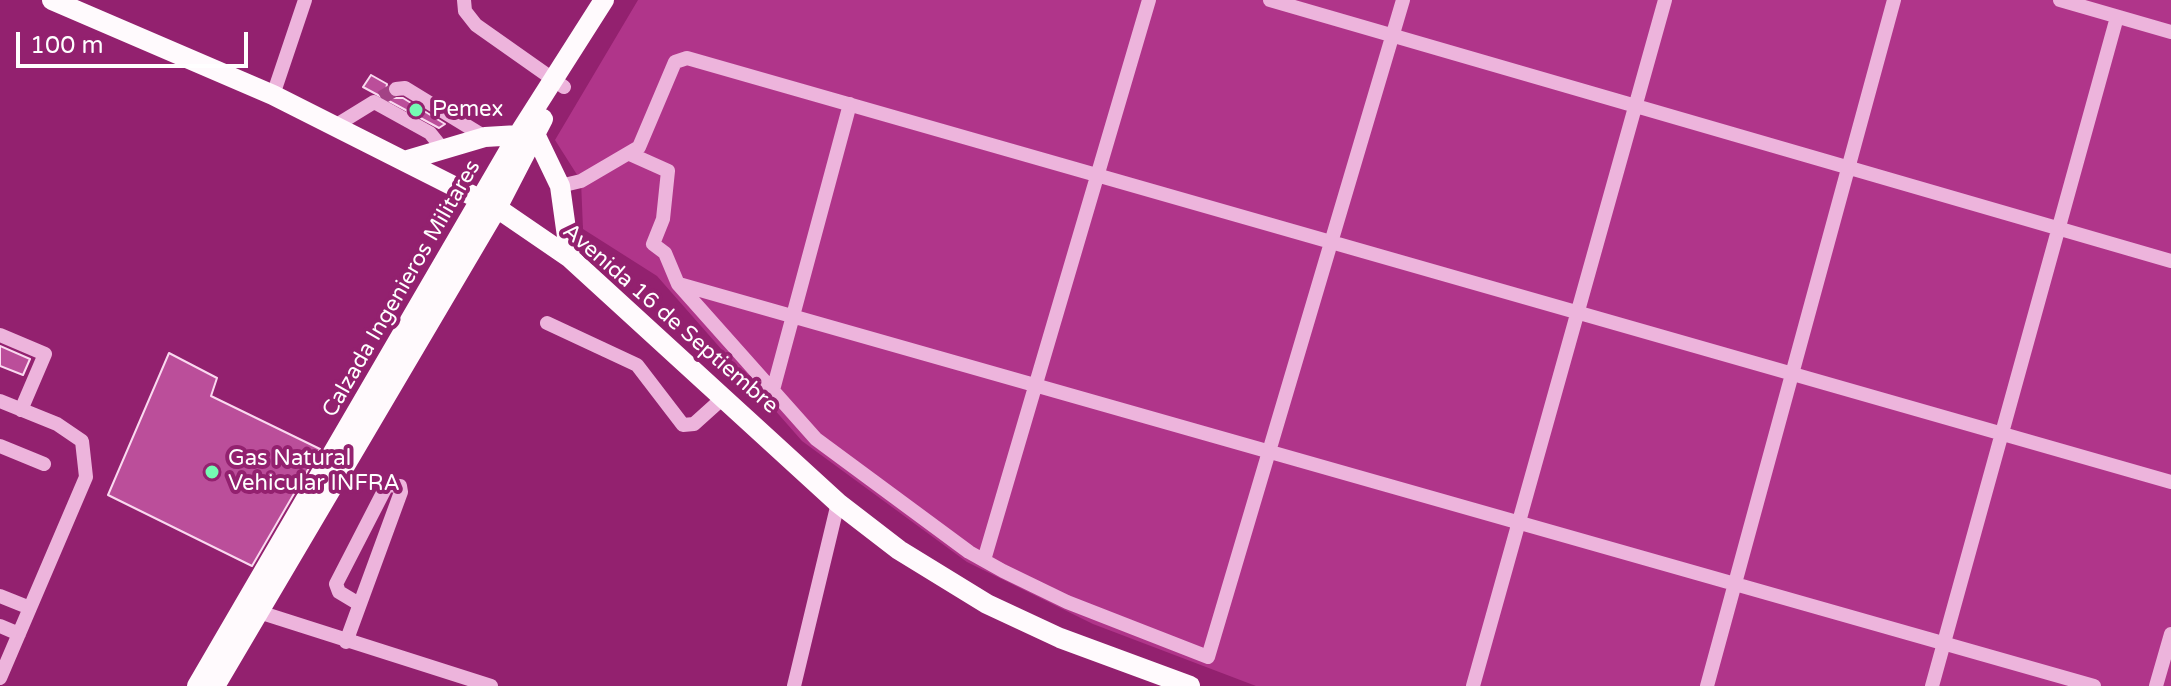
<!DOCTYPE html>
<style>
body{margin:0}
#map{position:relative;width:2171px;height:686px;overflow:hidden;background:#93216f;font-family:"Varela Round",sans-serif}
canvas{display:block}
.scale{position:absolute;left:16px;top:32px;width:232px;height:36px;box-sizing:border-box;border:4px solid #fff;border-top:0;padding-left:10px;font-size:24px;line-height:28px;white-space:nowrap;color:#fff;-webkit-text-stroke:6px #93216f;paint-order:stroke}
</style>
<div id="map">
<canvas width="2171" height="686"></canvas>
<div class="scale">100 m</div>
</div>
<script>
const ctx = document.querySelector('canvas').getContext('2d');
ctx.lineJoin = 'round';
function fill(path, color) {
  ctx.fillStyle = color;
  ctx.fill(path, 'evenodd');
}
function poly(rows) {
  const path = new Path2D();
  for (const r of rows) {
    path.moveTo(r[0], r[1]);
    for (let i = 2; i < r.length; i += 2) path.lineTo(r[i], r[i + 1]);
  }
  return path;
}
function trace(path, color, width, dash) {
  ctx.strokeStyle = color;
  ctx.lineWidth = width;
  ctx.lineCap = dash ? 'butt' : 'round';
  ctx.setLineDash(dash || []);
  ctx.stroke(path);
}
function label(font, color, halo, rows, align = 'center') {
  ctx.font = font + ' "Varela Round",sans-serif';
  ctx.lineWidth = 8;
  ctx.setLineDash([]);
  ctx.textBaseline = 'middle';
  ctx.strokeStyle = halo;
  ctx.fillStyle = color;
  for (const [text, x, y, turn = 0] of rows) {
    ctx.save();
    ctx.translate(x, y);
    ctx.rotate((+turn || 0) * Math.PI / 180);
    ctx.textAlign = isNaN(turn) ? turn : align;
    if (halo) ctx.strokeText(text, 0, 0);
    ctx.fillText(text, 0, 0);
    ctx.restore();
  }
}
fill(poly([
 [638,0,2171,0,2171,686,1256,686,1093,624,967,562,802,441,657,276,583,229,581,181,555,140]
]), '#b0358a');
const building = poly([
 [371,75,387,84,386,91,391,98,403,98,445,124,439,128,363,87,371,75],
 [0,346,30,359,23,375,0,366,0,346],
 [169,353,217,378,211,396,320,449,252,566,108,495,169,353]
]);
fill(building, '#bb4e9a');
trace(building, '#fad9f0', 2);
trace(poly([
 [381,98,396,89]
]), '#a34285', 14, [14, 7]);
trace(poly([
 [464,0,465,11,476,25,564,87],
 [1270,0,2171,261],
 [2060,0,2171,32],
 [396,89,405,88,485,137],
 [273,95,305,0],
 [335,126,374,102,430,133,442,148],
 [630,154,668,171,663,219,653,244,665,253,678,284,816,439,969,552,1003,571,1067,602,1208,657,1403,0],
 [560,186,581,181,639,147,675,62,687,58,2171,482],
 [679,284,2094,686],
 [547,323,637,365,683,425,694,424,724,397],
 [0,335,45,354,21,410],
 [773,390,850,104],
 [0,401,57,424,82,441,86,477,0,678],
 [0,446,44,464],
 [984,560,1149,0],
 [0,596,30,608],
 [259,612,491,686],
 [0,626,19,634],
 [346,642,401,492,400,486,387,485,336,584,339,592,359,604],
 [794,686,838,503],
 [1473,686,1665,0],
 [1707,686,1894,0],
 [1932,686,2117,17],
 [2156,686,2171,634]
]), '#edb4dc', 14);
trace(poly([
 [52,0,273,95,497,208,570,258,838,503,899,550,987,604,1060,638,1190,686],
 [404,161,485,137,535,134,560,186,570,258],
 [197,686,518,135,604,0],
 [215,686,497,208,543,119]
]), '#fffafd', 20);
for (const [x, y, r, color] of [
 [416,110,8,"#75fab3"],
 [212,472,8,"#75fab3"]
]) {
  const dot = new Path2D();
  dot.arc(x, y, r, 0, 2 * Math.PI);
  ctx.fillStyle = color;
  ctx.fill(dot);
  trace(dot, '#93216f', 3);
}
label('22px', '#fff', '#93216f', [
 ["Pemex",432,110],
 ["Gas Natural",228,459],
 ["Vehicular INFRA",228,484]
], 'left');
label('22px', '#fff', '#93216f', [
 ["Calzada Ingenieros Militares",402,289,-60],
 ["Avenida 16 de Septiembre",670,319,41]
]);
</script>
